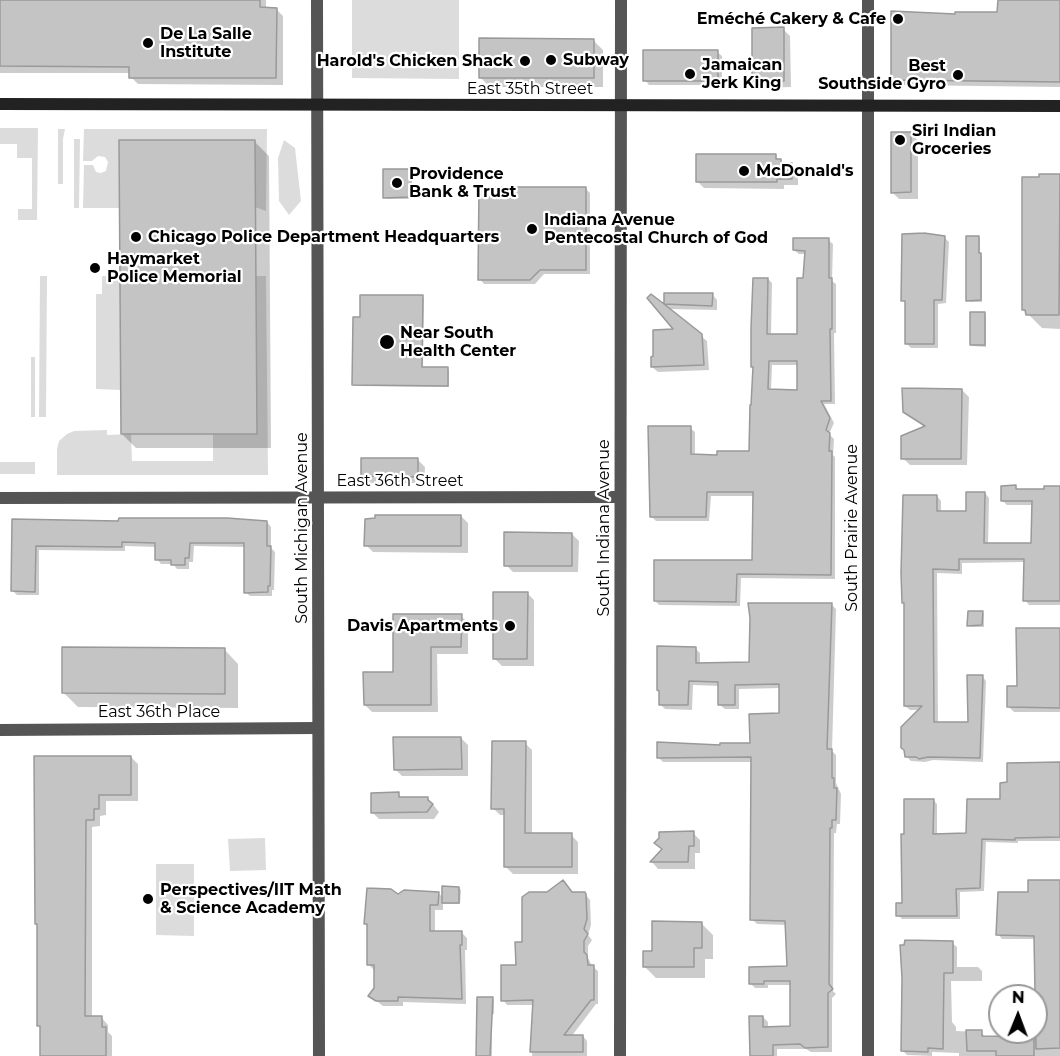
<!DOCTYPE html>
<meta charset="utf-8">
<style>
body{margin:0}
#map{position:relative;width:1060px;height:1056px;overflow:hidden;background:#fff;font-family:Montserrat,sans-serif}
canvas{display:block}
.north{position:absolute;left:988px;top:984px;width:60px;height:60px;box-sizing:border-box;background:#fff;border:2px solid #999;border-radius:50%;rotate:1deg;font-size:16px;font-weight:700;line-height:24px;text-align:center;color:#000}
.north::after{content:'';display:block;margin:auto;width:21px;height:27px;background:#000;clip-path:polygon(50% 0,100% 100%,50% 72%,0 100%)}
</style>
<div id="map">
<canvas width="1060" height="1056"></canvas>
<div class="north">N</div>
</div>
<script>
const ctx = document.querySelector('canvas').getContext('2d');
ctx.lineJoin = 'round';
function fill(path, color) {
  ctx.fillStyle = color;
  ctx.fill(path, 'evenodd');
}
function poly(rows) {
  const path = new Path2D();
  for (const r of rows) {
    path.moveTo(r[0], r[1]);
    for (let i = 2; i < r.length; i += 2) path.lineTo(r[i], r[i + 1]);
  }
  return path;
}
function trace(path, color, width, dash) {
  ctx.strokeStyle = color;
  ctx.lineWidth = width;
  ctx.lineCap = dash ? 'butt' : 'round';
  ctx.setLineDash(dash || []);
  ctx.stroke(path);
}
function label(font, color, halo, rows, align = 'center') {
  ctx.font = font + ' Montserrat,sans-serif';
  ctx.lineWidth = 4.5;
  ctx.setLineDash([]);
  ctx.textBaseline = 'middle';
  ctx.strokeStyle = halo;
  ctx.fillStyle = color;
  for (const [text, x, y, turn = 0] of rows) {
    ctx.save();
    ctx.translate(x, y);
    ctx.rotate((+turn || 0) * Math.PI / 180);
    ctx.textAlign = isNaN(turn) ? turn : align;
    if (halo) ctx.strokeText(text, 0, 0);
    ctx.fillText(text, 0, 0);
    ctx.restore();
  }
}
fill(poly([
 [352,0,459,0,459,79,352,78],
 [0,128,38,128,37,220,18,220,18,209,32,209,32,158,17,158,17,144,0,144],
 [58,129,65,129,63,139,63,184,58,184],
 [84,129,267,129,266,211,255,207,255,140,119,208,83,208,84,165,93,165,96,172,101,173,106,171,108,162,105,157,98,156,92,161,83,161],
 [74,139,80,139,79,208,74,208],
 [284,140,295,148,301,201,289,215,279,201,278,158],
 [40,276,47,276,46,417,39,417],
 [102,276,120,276,120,390,96,389,96,294,102,294],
 [256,276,266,276,268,475,57,475,57,449,59,441,67,434,74,431,107,430,107,435,131,434,132,461,213,461,213,434,257,434],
 [31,357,35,357,35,417,31,417],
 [0,462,35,462,35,474,0,474],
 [265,838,266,870,230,871,228,839],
 [156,864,194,864,194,936,156,935]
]), '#dcdcdc');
fill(poly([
 [0,0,266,0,266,9,276,9,283,16,283,85,138,84,131,77,131,73,0,73],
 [999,0,1060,0,1060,87,898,85,892,79,957,16,999,14],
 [783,29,790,36,791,87,761,88,754,81],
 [593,40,603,50,603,87,490,87,480,77],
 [717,52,722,56,722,85,649,85,645,80],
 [911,133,918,141,918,199,899,199,892,192],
 [255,142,269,156,271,448,136,448,122,434],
 [775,156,784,164,791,164,798,171,798,185,784,185,784,189,704,188,697,181],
 [410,170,412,172,412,199,386,199,385,197],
 [1040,175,1060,175,1060,329,1042,328,1023,309],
 [586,189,590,193,590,274,544,274,535,284,484,284,480,279],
 [944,237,949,242,946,303,938,304,938,348,911,348,906,343,906,304,903,300],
 [978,237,980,239,980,254,982,256,982,302,970,302,968,300],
 [828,240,833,244,832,281,836,284,836,333,834,333,835,404,824,404,834,423,829,434,834,439,833,455,835,457,835,579,741,578,740,606,659,605,655,601,754,562,754,496,711,496,709,521,656,521,651,516,690,428,695,432,695,455,718,456,751,452,768,279,772,283,771,335,798,335,806,254,799,254,794,250],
 [772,365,799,365,798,391,771,391],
 [666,294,712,294,717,300,717,310,668,309,707,341,709,370,658,372,652,367,677,331,666,307],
 [422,297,424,298,423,368,447,368,449,370,449,387,355,386,353,385,362,319],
 [984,313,986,315,986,347,973,346,971,345],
 [962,390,969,397,967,465,910,465,903,458,925,427,904,411],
 [418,460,425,467,424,483,370,483,363,476],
 [1016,487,1019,490,1045,491,1060,488,1060,605,1029,605,1025,600,1025,562,962,563,962,574,937,573,938,723,969,723,982,676,986,681,983,762,933,760,925,762,911,761,906,756,920,710,910,710,905,706,906,606,903,603,937,496,941,501,941,513,968,513,985,493,989,498,988,545,1033,545,1033,505,1007,505,1002,500],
 [461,516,468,523,468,553,373,552,366,545],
 [13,521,267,522,271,527,271,548,275,552,274,590,272,590,272,596,250,596,245,592,245,547,194,546,193,562,189,562,189,569,177,569,173,564,161,564,157,559,157,547,125,546,125,551,39,550,39,595,17,595,13,591],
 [572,534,579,541,578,572,513,572,506,565],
 [527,593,534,600,534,666,502,666,495,659],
 [831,604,836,609,832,751,836,755,836,783,841,794,840,824,837,824,836,833,834,833,833,991,836,994,832,998,832,1052,811,1052,806,1049,777,1049,777,1056,751,1056,763,1017,768,1022,768,1028,792,1027,792,985,768,985,768,988,755,988,750,983,789,968,787,925,757,924,752,919,752,762,663,762,658,757,722,747,751,745,780,715,781,688,739,689,739,709,725,709,720,705,719,686,693,685,692,710,665,709,660,704,695,648,700,653,700,664,751,664],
 [982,612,984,614,984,627,971,627,969,625],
 [461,616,468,623,468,654,437,654,438,712,372,712,365,705,395,673],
 [1060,630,1060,712,1014,712,1009,707,1018,688],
 [224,649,238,664,238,708,78,707,63,692],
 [461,738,468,745,468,776,402,776,395,769],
 [525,743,532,750,532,835,571,835,578,842,578,874,513,874,506,867,506,815,500,815,493,808],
 [36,757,131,757,138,764,138,801,106,801,106,815,100,816,100,826,92,827,92,1017,101,1017,108,1025,108,1032,112,1036,112,1056,41,1056,41,1028,39,1026,39,926,36,923],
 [1060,764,1060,841,1018,841,1018,843,986,842,984,891,960,892,960,919,902,919,898,915,903,904,933,800,937,804,937,835,967,835,1001,801],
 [398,794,403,799,428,798,439,812,434,819,379,819,372,812],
 [693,833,700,840,700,853,695,853,695,869,658,869,652,862,663,850],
 [1060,881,1060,1056,959,1056,959,1053,932,1052,932,1056,907,1055,903,1051,952,943,957,947,957,967,978,967,982,971,982,981,951,981,952,1022,956,1027,956,1031,981,1032,986,1038,1034,1039,1034,1032,1036,1032,1036,939,1002,939,998,934,1030,893],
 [459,888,461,890,460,904,443,904,443,910,435,910,435,933,461,932,467,938,467,950,465,950,466,1004,403,1002,403,1006,383,1006,370,996,376,988,374,970,369,965,368,926,366,923,398,895,438,893,444,898],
 [573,894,585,894,590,900,591,925,588,935,592,940,588,946,588,958,592,966,598,971,598,1004,596,1004,571,1037,583,1036,587,1041,587,1056,532,1056,534,1005,507,1005,503,1000,518,966,524,943],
 [701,923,713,935,713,959,705,959,705,978,656,978,644,966,653,953],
 [492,998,494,1000,494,1014,492,1014,492,1056,477,1056]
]), '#0003');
const building = poly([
 [0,0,260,0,260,7,277,8,276,78,129,78,129,67,0,66,0,0],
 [998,0,1060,0,1060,82,891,80,891,11,955,14,955,12,997,12,998,0],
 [784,27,784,81,752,81,752,28,784,27],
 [479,38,594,39,594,78,479,78,479,38],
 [643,50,718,50,718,81,643,81,643,50],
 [891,132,911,132,911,192,891,193,891,132],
 [119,140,255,140,257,434,121,434,119,140],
 [696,154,776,154,776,159,781,159,781,163,792,163,792,179,777,179,777,182,696,182,696,154],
 [383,169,411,169,411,197,383,198,383,169],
 [1039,174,1060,174,1059,315,1026,315,1025,310,1022,310,1022,177,1039,177,1039,174],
 [479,187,586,187,586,270,540,270,530,280,478,280,479,187],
 [924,233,945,236,942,300,934,300,934,344,905,344,905,301,901,301,902,234,924,233],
 [966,236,979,236,979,253,981,253,981,300,966,301,966,236],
 [793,238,829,238,829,278,832,278,832,329,830,329,831,401,821,401,830,418,826,430,830,433,829,451,832,451,831,575,737,574,736,602,654,601,654,560,752,560,753,492,707,492,706,517,650,517,648,426,691,426,691,454,717,455,717,451,749,451,750,405,751,405,753,367,751,367,751,328,753,278,768,278,767,334,797,334,797,278,803,278,805,251,793,250,793,238],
 [769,361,797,361,797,390,768,389,769,361],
 [664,293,713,293,712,306,664,304,702,334,704,365,651,367,651,357,653,356,653,330,673,329,647,298,651,294,664,304,664,293],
 [360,295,423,295,422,367,448,367,448,386,352,385,353,317,360,317,360,295],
 [970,312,985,312,985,345,970,345,970,312],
 [902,388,962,389,961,459,901,459,901,436,925,426,903,412,902,388],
 [361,458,418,458,418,477,361,476,361,458],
 [1016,485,1016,489,1044,489,1044,486,1060,486,1060,601,1023,601,1024,559,959,559,959,570,933,569,934,722,968,722,967,675,983,675,980,758,928,757,919,759,916,757,905,757,904,750,901,748,901,727,922,706,904,706,904,603,902,603,901,573,903,495,937,495,937,511,966,511,966,492,985,492,984,543,1031,543,1032,501,1001,501,1001,486,1016,485],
 [375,515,461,515,461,546,364,546,365,519,375,518,375,515],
 [119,518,227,518,267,521,267,546,271,546,270,586,268,586,268,592,244,593,244,543,190,543,189,558,185,558,185,565,171,565,171,560,155,560,155,543,122,542,122,547,36,546,35,592,11,591,12,519,118,521,119,518],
 [504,532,572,533,572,566,504,566,504,532],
 [493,592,528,592,527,659,493,659,493,592],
 [748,603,832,603,827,749,832,749,832,778,834,778,834,788,837,788,836,820,832,820,832,828,830,828,829,984,833,989,828,993,828,1047,805,1048,800,1044,773,1045,773,1056,750,1056,749,1016,763,1016,763,1027,790,1026,790,981,764,981,764,984,749,984,749,967,787,966,785,921,750,920,751,757,657,758,657,742,720,745,720,743,750,743,749,714,779,713,779,684,735,685,735,705,718,705,718,682,689,681,688,705,659,705,659,691,657,690,657,646,696,647,696,663,749,662,750,618,748,603],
 [968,611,983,611,982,625,967,626,968,611],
 [393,614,462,614,461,647,431,647,431,705,364,705,363,672,393,672,393,614],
 [1016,628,1060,628,1060,708,1007,707,1007,686,1017,686,1016,628],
 [62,647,225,648,225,694,62,693,62,647],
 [393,737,461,737,462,769,394,770,393,737],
 [492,741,526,741,525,833,572,833,572,867,504,867,504,809,491,809,492,741],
 [34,756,131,756,131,795,99,795,99,809,94,809,94,820,86,820,85,1016,102,1016,102,1027,106,1027,106,1056,40,1056,40,1026,37,1026,37,924,35,924,34,756],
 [1060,762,1060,837,1015,838,1015,840,982,839,980,888,956,889,957,916,896,916,896,903,902,903,901,834,904,834,904,799,934,799,933,834,966,833,967,799,1000,799,1000,783,1007,782,1007,763,1060,762],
 [399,792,399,797,428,797,428,800,433,804,427,812,371,813,371,793,399,792],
 [694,831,694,846,689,846,688,862,650,862,662,849,654,843,659,838,659,832,694,831],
 [563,880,572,892,585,892,586,894,587,919,584,929,588,934,584,941,584,952,587,955,588,965,594,965,594,1000,591,1000,564,1035,583,1035,583,1052,530,1052,533,1000,501,1001,501,965,516,965,515,942,522,942,522,897,529,892,547,892,563,880],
 [1028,880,1060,880,1060,1048,1036,1049,1034,936,996,935,998,892,1028,892,1028,880],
 [442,886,459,887,459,903,442,903,442,886],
 [367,888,391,889,398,894,404,890,439,892,438,905,430,905,430,931,462,931,462,945,460,945,462,999,398,997,398,1001,376,1001,368,996,374,988,374,965,367,965,367,924,364,924,367,888],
 [652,921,702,922,702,948,694,948,694,967,643,967,643,951,652,951,652,921],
 [905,940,953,941,953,973,944,973,943,1049,928,1048,928,1052,901,1051,902,978,900,945,904,945,905,940],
 [477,997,493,997,490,1056,476,1056,477,997],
 [966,1030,982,1030,982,1036,1034,1037,1034,1056,996,1056,996,1051,967,1051,966,1030]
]);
fill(building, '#c4c4c4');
trace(building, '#999', 1.5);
trace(poly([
 [868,0,868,1056],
 [0,498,620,497],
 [0,730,318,728]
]), '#555', 12);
trace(poly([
 [317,0,319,1056],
 [620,1056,621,0]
]), '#555', 12);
trace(poly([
 [0,104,1060,106]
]), '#222', 12);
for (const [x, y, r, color] of [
 [898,19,6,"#000"],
 [148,43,6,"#000"],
 [551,60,6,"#000"],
 [525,61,6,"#000"],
 [690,74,6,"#000"],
 [958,75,6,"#000"],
 [900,140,6,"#000"],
 [744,171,6,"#000"],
 [397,183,6,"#000"],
 [532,229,6,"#000"],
 [136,237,6,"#000"],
 [95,268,6,"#000"],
 [387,342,8,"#000"],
 [510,626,6,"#000"],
 [148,899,6,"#000"]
]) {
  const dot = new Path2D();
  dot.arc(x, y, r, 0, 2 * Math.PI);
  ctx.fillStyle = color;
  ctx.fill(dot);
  trace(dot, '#fff', 2);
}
label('bold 16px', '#000', '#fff', [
 ["Eméché Cakery & Cafe",886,19,"right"],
 ["De La Salle",160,34],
 ["Institute",160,52],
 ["Subway",563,60],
 ["Harold's Chicken Shack",513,61,"right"],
 ["Jamaican",702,65],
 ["Jerk King",702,83],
 ["Best",946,66,"right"],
 ["Southside Gyro",946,84,"right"],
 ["Siri Indian",912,131],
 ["Groceries",912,149],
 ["McDonald's",756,171],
 ["Providence",409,174],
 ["Bank & Trust",409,192],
 ["Indiana Avenue",544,220],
 ["Pentecostal Church of God",544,238],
 ["Chicago Police Department Headquarters",148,237],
 ["Haymarket",107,259],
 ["Police Memorial",107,277],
 ["Near South",400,333],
 ["Health Center",400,351],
 ["Davis Apartments",498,626,"right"],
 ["Perspectives/IIT Math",160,890],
 ["& Science Academy",160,908]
], 'left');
label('16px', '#000', '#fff', [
 ["East 35th Street",530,89],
 ["East 36th Street",400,481],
 ["South Michigan Avenue",302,528,-90],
 ["South Indiana Avenue",604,528,-90],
 ["South Prairie Avenue",852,528,-90],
 ["East 36th Place",159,712]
]);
</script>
